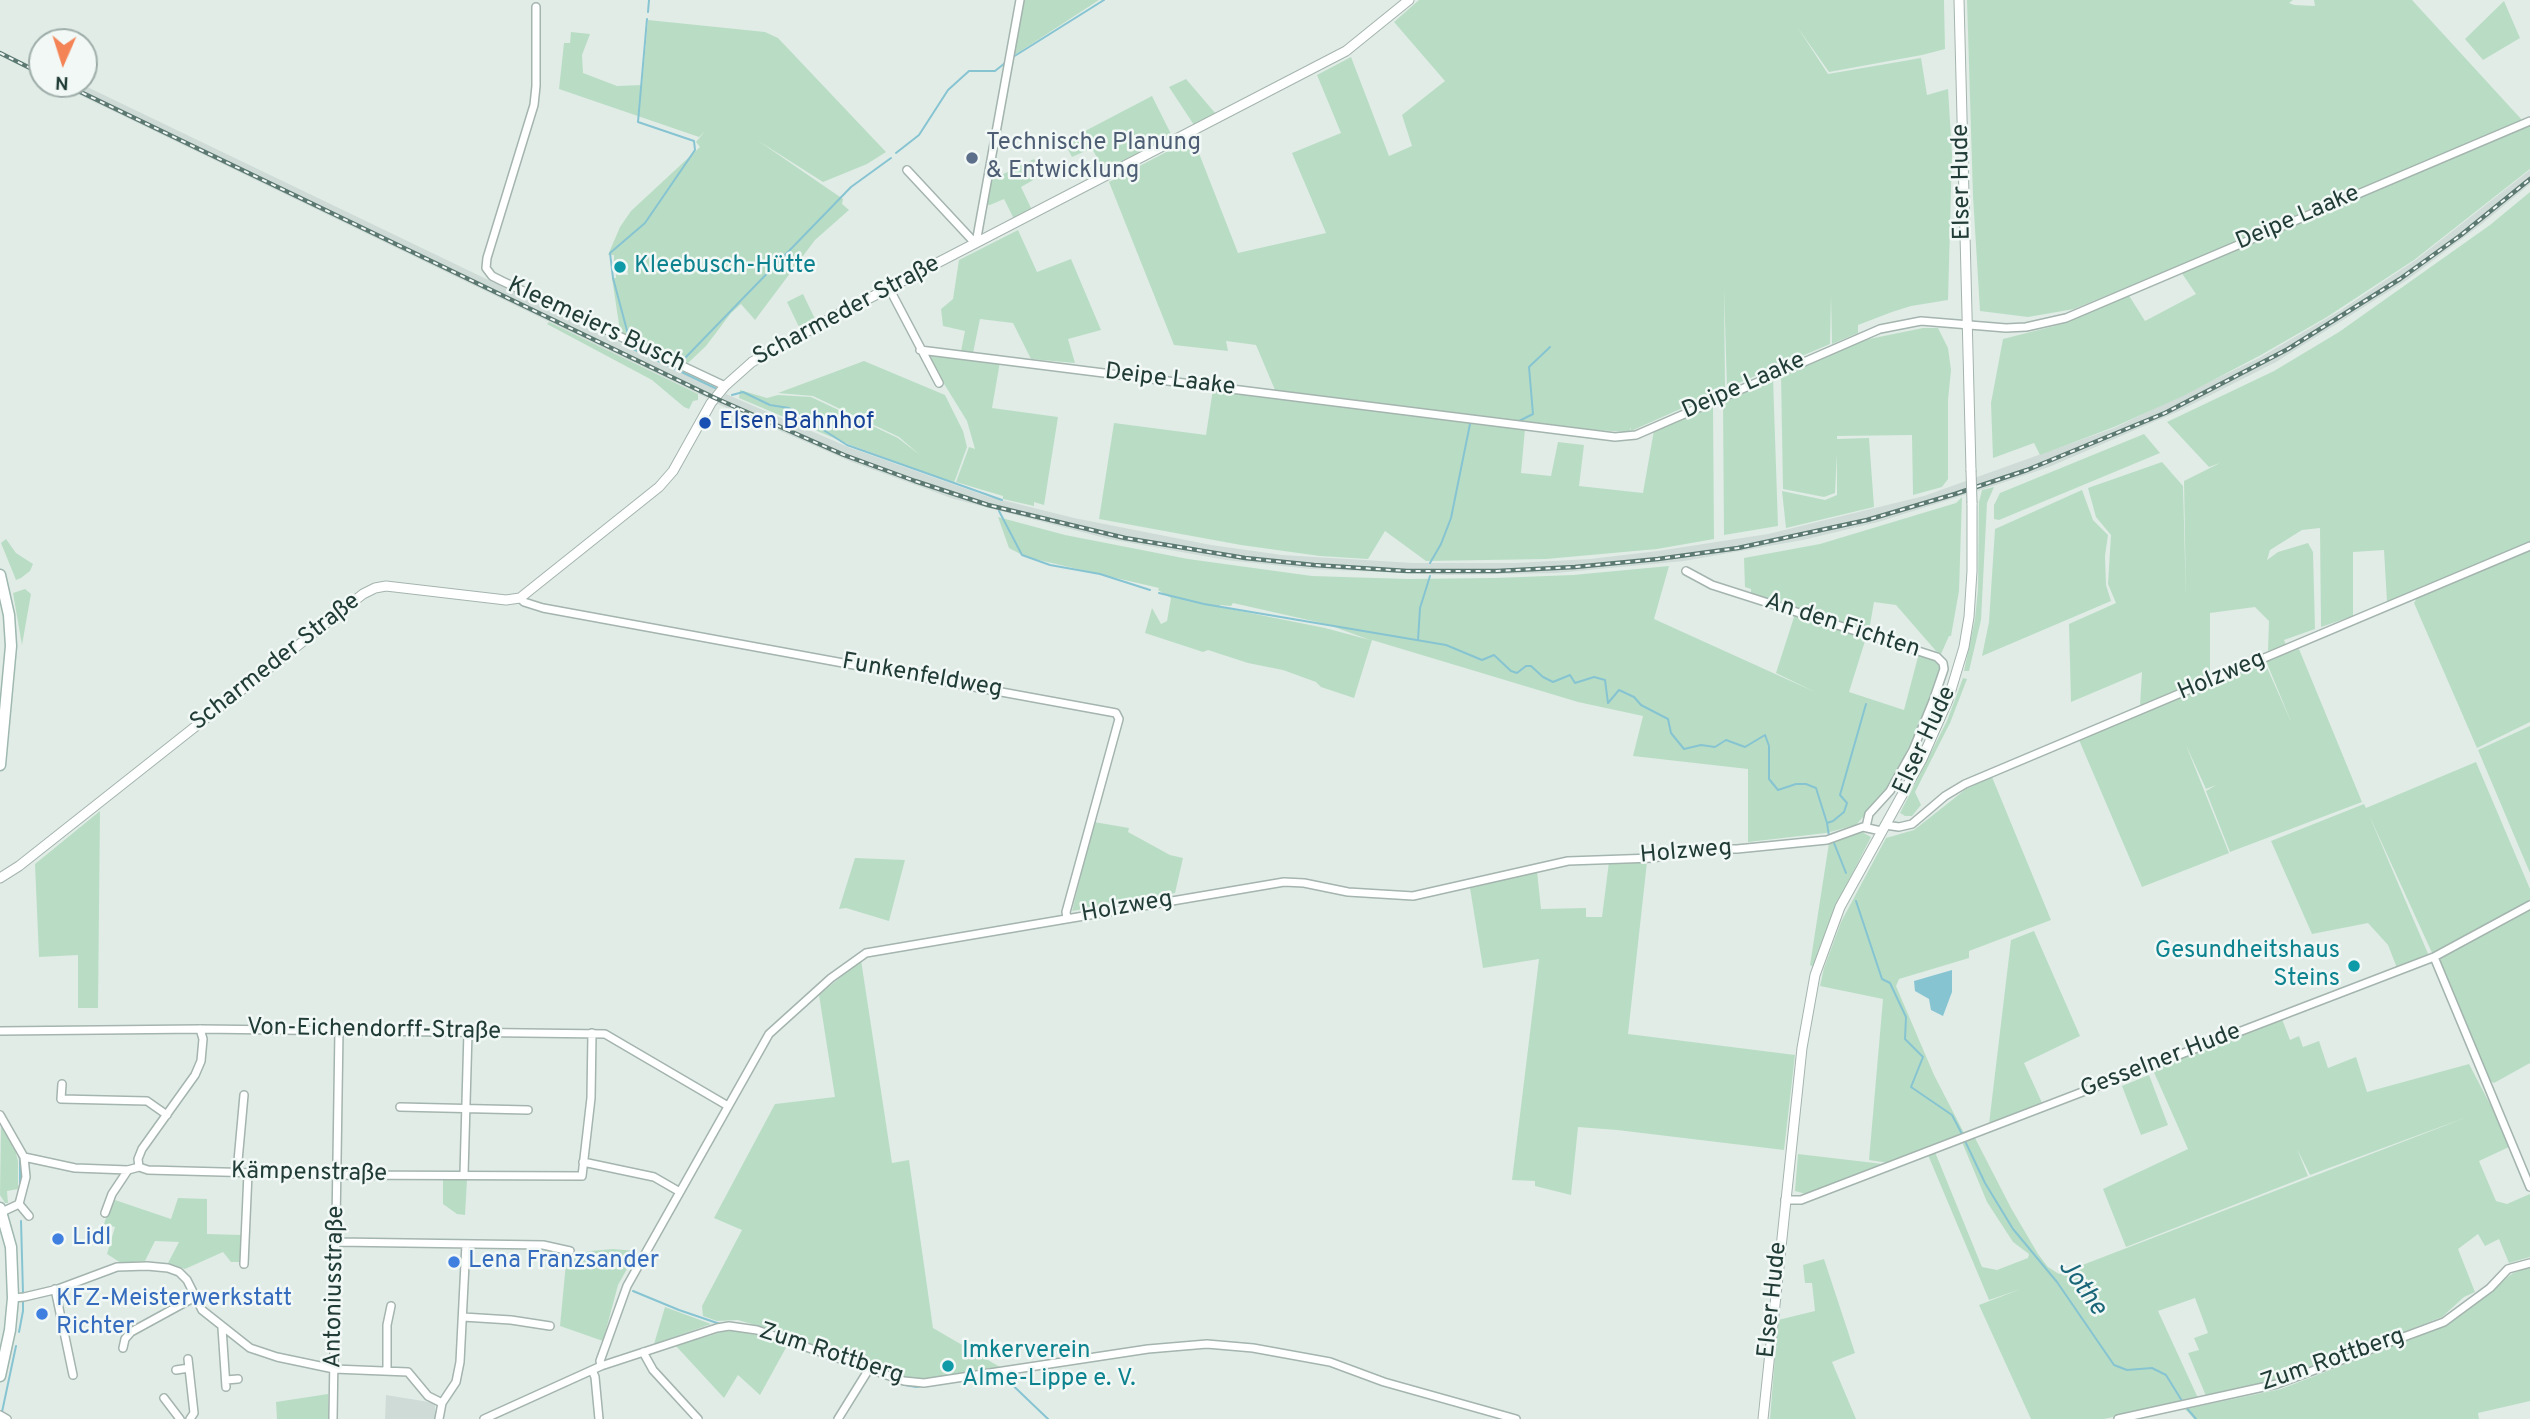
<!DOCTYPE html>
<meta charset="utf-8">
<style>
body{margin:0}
#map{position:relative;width:2530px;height:1419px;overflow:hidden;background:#e1ece7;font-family:Overpass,sans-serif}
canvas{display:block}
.north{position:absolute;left:28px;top:28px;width:70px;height:70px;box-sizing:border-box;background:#f1f8f5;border:2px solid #9eada9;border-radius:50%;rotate:183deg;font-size:19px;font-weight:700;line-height:28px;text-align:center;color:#213c36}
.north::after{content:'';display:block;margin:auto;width:24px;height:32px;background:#f48356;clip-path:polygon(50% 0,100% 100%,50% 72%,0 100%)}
</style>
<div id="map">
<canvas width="2530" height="1419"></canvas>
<div class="north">N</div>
</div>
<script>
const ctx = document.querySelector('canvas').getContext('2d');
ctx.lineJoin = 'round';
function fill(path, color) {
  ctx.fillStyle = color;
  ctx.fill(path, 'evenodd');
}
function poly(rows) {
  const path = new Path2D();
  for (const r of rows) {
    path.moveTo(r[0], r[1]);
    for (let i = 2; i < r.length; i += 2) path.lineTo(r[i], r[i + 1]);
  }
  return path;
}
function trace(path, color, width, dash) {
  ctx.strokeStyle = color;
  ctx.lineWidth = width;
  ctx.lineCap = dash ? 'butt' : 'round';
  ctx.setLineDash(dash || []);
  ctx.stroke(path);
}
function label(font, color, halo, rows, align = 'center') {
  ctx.font = font + ' Overpass,sans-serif';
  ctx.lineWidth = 5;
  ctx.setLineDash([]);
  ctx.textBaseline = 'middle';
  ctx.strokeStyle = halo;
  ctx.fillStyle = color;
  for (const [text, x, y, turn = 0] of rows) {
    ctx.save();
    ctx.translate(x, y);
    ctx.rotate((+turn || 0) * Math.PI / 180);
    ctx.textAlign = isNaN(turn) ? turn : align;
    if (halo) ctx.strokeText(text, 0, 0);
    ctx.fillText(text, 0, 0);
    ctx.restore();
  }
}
fill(poly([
 [57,84,81,84,715,389,707,398],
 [2530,170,2530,184,2483,223,2407,280,2276,362,2179,411,2049,467,1993,486,1878,522,1803,540,1684,561,1556,573,1447,575,1311,569,1226,560,1109,539,954,499,852,462,718,404,726,394,848,447,986,496,1074,518,1211,545,1282,555,1413,563,1515,563,1590,559,1658,551,1768,534,1924,496,2114,428,2259,358,2341,310,2417,259],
 [386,1395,435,1403,435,1419,385,1419]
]), '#cfdbd6');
fill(poly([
 [1024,0,1099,0,1013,56],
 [1419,0,1944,0,1945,49,1922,55,1829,72,1798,28,1828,74,1921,58,1927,95,1948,89,1952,154,1948,300,1911,306,1892,312,1858,325,1858,333,1832,344,1831,296,1830,344,1727,388,1724,288,1725,389,1631,431,1630,427,1630,432,1595,430,1275,390,1256,345,1226,341,1228,351,1174,345,1109,182,1193,138,1238,253,1326,233,1292,153,1341,133,1317,75,1351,57,1389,156,1412,146,1402,115,1445,81,1394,22],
 [1967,0,2293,0,2289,3,2294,5,2315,6,2314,0,2412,0,2522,120,2224,247,2074,309,2028,317,1980,311,1973,196],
 [2504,1,2520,38,2483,60,2465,39],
 [648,20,765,32,778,38,886,152,867,164,823,182,757,140,843,199,842,204,849,210,815,240,755,320,741,304,731,313,706,346,688,363,639,343,620,331,612,278,616,278,616,274,628,275,626,264,614,265,614,255,608,255,620,227,631,211,700,147,696,142,705,131,699,137,559,89,564,43,570,43,571,32,590,34,582,55,583,73,617,86,642,85],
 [1186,79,1216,114,1194,125,1169,87],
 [1152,96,1172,136,1104,172,1092,148,1072,157,1064,142],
 [2530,122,2530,169,2414,260,2327,317,2261,355,2183,396,2114,427,2040,455,2034,443,1993,458,1991,403,2003,339,2066,323,2128,294,2145,321,2196,294,2181,272],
 [1034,159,1042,175,1021,187,1032,210,1014,219,1004,199,990,205,985,205,989,181],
 [2530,192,2530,542,2387,602,2384,550,2353,552,2353,616,2321,627,2320,528,2302,530,2270,550,2267,560,2278,552,2308,543,2313,552,2315,629,2284,640,2286,645,2268,651,2269,621,2255,607,2210,613,2210,677,2140,706,2142,672,2071,702,2069,624,2116,603,2108,584,2111,535,2096,517,2088,488,2162,462,2183,486,2186,598,2184,481,2220,463,2209,467,2167,422,2274,371,2339,332,2490,225],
 [1018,230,1037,272,1071,259,1101,330,1068,339,1075,363,1031,359,1013,323,980,319,973,353,961,351,965,331,943,326,941,309,953,299,959,260],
 [803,294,816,321,800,329,787,302],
 [549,322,698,394,698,400,693,401,689,409,684,407,652,380,547,324],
 [1923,328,1938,328,1948,348,1951,370,1948,400,1948,479,1942,487,1913,495,1912,435,1837,436,1837,439,1869,438,1874,507,1786,528,1782,491,1825,500,1837,495,1837,454,1835,493,1824,497,1783,489,1781,375,1864,340],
 [925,353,1000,362,992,408,1058,417,1044,505,1034,502,1034,506,1003,499,1003,496,956,482,969,447,975,449,967,421],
 [864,361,945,395,963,431,967,447,954,483,848,444,739,398,740,390,767,398,778,395,811,397,898,438,920,455,899,437,813,396,778,393],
 [1773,378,1778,526,1724,535,1723,401],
 [1213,389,1525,429,1521,473,1551,476,1558,442,1584,445,1579,486,1643,493,1654,430,1713,405,1714,539,1657,549,1546,559,1426,561,1385,531,1368,559,1320,556,1241,545,1099,519,1114,423,1206,435],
 [2144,434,2160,453,1999,520,1994,519,1994,505,2000,493],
 [1994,487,1987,503,1981,620,1969,671,1964,671,1975,619,1978,589,1979,502,1982,490],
 [2082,490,2093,520,2108,535,2105,556,2106,585,2111,601,1982,656,1989,622,1995,529],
 [1962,497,1959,591,1951,636,1949,636,1941,654,1936,651,1896,605,1874,602,1869,631,1751,596,1751,589,1745,587,1744,558,1820,544,1956,503],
 [998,517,1065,535,1188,559,1312,576,1408,579,1495,578,1573,575,1669,566,1654,619,1815,692,1776,673,1795,614,1866,638,1849,692,1904,710,1919,653,1935,659,1941,670,1924,716,1888,789,1856,825,1826,833,1748,842,1748,769,1633,756,1643,716,1578,702,1372,640,1354,698,1321,687,1316,682,1283,670,1248,663,1208,650,1203,652,1145,633,1152,608,1161,624,1167,621,1171,598,1158,590,1159,588,1026,557,1009,548],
 [1233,603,1326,624,1370,640,1325,628,1220,607,1220,605,1231,606],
 [6,539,16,553,33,564,30,571,21,578,16,580,1,543],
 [2530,549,2530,722,2477,748,2414,603,2418,596],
 [25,589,31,594,22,645,13,593],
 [2299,649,2362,802,2230,852,2206,791,2216,785,2206,789,2186,745,2229,853,2142,887,2079,740,2265,663,2292,724,2266,661],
 [1963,678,1967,679,1950,723,1915,792,1921,805,1912,816,1905,816,1900,813,1947,721],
 [2530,726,2530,873,2478,750],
 [2476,762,2530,889,2530,901,2433,955,2369,815,2429,956,2397,968,2388,945,2368,923,2312,934,2271,841,2364,804,2366,808],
 [1992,777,2051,920,1969,951,1969,958,1899,979,1896,986,1934,1075,1964,1133,1889,1163,1869,1160,1883,999,1820,986,1824,968,1841,922,1886,838,1914,830,1966,789],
 [100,811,98,1008,78,1008,78,955,39,957,35,864],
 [1094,822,1129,828,1128,832,1170,855,1183,858,1175,893,1072,911],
 [1862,832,1871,837,1837,904,1813,967,1810,965,1829,843],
 [855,858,905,860,889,921,846,908,839,909],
 [1609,862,1647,862,1628,1034,1795,1055,1784,1150,1617,1130,1578,1127,1571,1195,1535,1186,1535,1181,1512,1180,1539,959,1483,968,1470,888,1537,871,1541,909,1586,908,1586,917,1602,917],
 [2530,909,2530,1063,2494,1083,2490,1081,2439,960,2442,957],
 [2034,931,2080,1036,2024,1063,2043,1105,1989,1124,2011,940],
 [861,960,892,1163,909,1160,933,1328,1000,1367,923,1380,905,1378,765,1328,738,1320,717,1321,703,1316,702,1306,742,1230,714,1218,775,1104,835,1097,819,995],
 [2282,1019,2290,1040,2299,1036,2303,1047,2319,1041,2328,1068,2356,1057,2367,1092,2469,1064,2492,1108,2509,1147,2479,1161,2496,1201,2507,1204,2530,1194,2530,1257,2509,1263,2499,1239,2485,1246,2478,1234,2458,1249,2475,1292,2464,1297,2442,1317,2278,1381,2206,1396,2188,1353,2199,1350,2194,1338,2208,1333,2195,1298,2158,1311,2198,1398,2104,1419,2031,1419,1979,1305,2021,1289,1989,1300,1928,1155,1935,1152,1982,1267,1997,1270,2028,1258,2029,1254,2013,1242,1987,1202,1962,1142,1974,1136,2011,1208,2038,1254,2048,1267,2059,1274,2470,1116,2310,1175,2297,1149,2308,1176,2126,1247,2103,1189,2188,1149,2152,1068],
 [2149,1075,2168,1125,2141,1135,2122,1086],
 [1,1125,13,1142,18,1161,18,1189,7,1191,8,1203,5,1203,0,1195],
 [1798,1154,1883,1164,1806,1194,1795,1191],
 [443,1180,467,1180,465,1215,457,1214,443,1204],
 [178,1198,207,1199,207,1234,242,1235,242,1262,231,1262,223,1252,185,1269,168,1263,179,1242,155,1241,145,1261,121,1263,107,1254,115,1227,104,1224,112,1199,171,1219],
 [613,1249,637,1251,618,1285,603,1341,560,1326,566,1263,570,1257,590,1251],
 [1824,1259,1855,1353,1832,1362,1856,1419,1770,1419,1778,1320,1815,1311,1812,1283,1805,1283,1803,1265],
 [2530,1267,2530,1401,2478,1413,2479,1419,2194,1419,2185,1409,2281,1389,2447,1325,2513,1273],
 [665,1307,711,1324,654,1344],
 [728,1330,758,1335,788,1344,760,1395,738,1375,724,1398,676,1346],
 [328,1394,329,1419,277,1419,276,1402]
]), '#b9ddc4');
fill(poly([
 [1952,970,1952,992,1943,1016,1931,1010,1929,999,1915,991,1914,981]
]), '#87c4d2');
trace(poly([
 [648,12,649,0],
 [1013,57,1104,0],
 [896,153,919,135,948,90,969,71,995,71,1005,63],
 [629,338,613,278,610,253,645,223,695,150,694,141,638,122,647,19],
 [627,346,715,388],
 [685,363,685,358,851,187,891,158],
 [732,395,743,392,770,405,789,408,847,445,1002,500],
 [1517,422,1533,414,1529,367,1550,347],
 [999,511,1022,555,1050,565,1100,574,1150,590],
 [1430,563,1441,544,1451,518,1470,424],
 [1159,593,1204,604,1446,645,1482,660,1494,655,1511,671,1517,673,1526,666,1531,666,1543,677,1553,682,1570,675,1575,683,1594,677,1605,680,1608,703,1619,690,1634,697,1641,705,1668,719,1671,733,1684,749,1701,745,1715,747,1726,740,1745,747,1765,735,1769,746,1769,779,1778,790,1796,784,1806,784,1816,788,1827,823],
 [1418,640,1420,608,1430,576],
 [1829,836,1827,823,1833,821,1844,812,1847,803,1840,795,1866,704],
 [1834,843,1846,873],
 [1856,901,1882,979,1890,983,1906,1017,1905,1039,1923,1057,1911,1087,1952,1115,1962,1134],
 [1965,1141,1985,1183,2013,1229,2057,1282,2114,1365,2127,1370,2152,1368,2166,1375,2182,1401],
 [18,1153,20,1159,20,1186],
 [21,1221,23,1293],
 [633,1291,679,1310,720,1324],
 [19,1332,23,1311,23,1299],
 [1001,1374,1048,1419],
 [905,1385,916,1387,944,1383],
 [2185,1406,2196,1419],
 [2,1412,16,1346]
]), '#87c4d2', 2);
const minor = poly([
 [536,7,536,86,534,105,487,258,486,268,492,276,502,281,725,386],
 [907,170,975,243],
 [976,243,1020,0],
 [889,288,939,383],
 [920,350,1615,437,1636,435,1880,329,1921,321,2006,328,2026,327,2066,318,2530,121],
 [1686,571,1712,585,1937,657,1943,663,1944,669,1933,701,1913,750,1890,791,1869,814,1866,827],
 [520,598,524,602,543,608,1116,713,1119,719,1066,912,1067,918],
 [1885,825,1899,827,1912,824,1945,796,1965,784,2530,546],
 [2434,957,2530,1187],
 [0,1031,200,1029,605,1034,728,1106],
 [62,1084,61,1099,147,1101,167,1115],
 [400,1107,528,1110],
 [0,1115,24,1157,26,1177,19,1204,2,1212],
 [24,1157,75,1168,128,1170,139,1167,148,1170,332,1175,582,1176,591,1098,592,1033],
 [583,1162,654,1177,680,1192],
 [139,1167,138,1159,142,1149,195,1075,201,1061,203,1039,200,1029],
 [237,1172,244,1095],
 [464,1174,468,1032],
 [1785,1200,1801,1200,2434,957,2530,905],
 [19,1204,29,1216],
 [105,1213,112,1194,128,1170],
 [337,1242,543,1245,570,1251],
 [244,1264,248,1173],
 [55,1289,73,1375],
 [13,1298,24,1297,58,1289,117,1267,147,1266,168,1268,179,1272,187,1280,202,1310,250,1348,277,1357,334,1369,408,1372,428,1396,442,1403],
 [463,1317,511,1320,550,1326],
 [222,1328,226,1387],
 [123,1348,125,1339,131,1332,195,1297],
 [643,1352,653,1370,698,1419],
 [188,1359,194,1413,190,1419],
 [601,1366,600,1361,627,1286,769,1034,831,978,866,953,1284,882,1304,883,1348,892,1413,896,1568,861,1653,858,1697,849,1737,849,1827,840,1863,827,1881,831],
 [176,1370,189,1368],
 [592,1370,595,1377,599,1419],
 [387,1371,387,1325,391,1306],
 [226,1380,238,1379],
 [164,1398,180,1419],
 [0,1415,7,1419],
 [333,1419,339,1030],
 [439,1419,442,1403,456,1382,460,1362,466,1244],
 [484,1419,601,1366,717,1328,729,1326,757,1330,904,1381,924,1383,1148,1349,1207,1344,1253,1348,1330,1362,1384,1382,1516,1419],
 [838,1419,869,1369],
 [2118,1419,2277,1384,2444,1322,2490,1288,2508,1269,2530,1263]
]);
const tertiary = poly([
 [1959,0,1971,470],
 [0,878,19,866,363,594,375,588,386,586,506,600,520,598,659,487,673,471,711,403,725,386,752,362,833,317,1346,51,1409,0],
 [1763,1419,1802,1048,1815,975,1840,907,1922,759,1948,700,1964,647,1969,617,1972,571,1972,503]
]);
const secondary = poly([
 [0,575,9,615,11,646,0,765],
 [0,1208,11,1247,13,1298,10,1330,0,1376]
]);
trace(minor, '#a4b4ae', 10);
trace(tertiary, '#a4b4ae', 11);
trace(secondary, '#9fb8b0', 13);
trace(minor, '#fff', 7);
trace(tertiary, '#fff', 9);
trace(secondary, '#fff', 10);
const rail = poly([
 [0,53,42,74],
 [64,84,715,398,844,455,915,481,988,505,1125,538,1245,558,1314,565,1407,571,1497,571,1575,567,1658,559,1738,548,1867,520,1955,494,2027,470,2165,413,2288,349,2400,279,2461,235,2530,179]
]);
trace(rail, '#5b7871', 4.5);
trace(rail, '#f1f8f5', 2, [5]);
const tertiaryBridge = poly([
 [1971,470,1972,503]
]);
trace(tertiaryBridge, '#a4b4ae', 11, []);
trace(tertiaryBridge, '#fff', 9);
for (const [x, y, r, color] of [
 [972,158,7,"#5c6f8a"],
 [620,267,7,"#0f9aa8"],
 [705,423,7,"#1a4fb4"],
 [2354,966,7,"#0f9aa8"],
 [58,1239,7,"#3f7fe0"],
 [454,1262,7,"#3f7fe0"],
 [42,1314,7,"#3f7fe0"],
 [948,1366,7,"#0f9aa8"]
]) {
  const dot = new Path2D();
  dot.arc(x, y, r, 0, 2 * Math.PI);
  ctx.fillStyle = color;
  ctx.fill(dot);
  trace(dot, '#f1f8f5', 2.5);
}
label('24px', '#4e5e75', '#f1f8f5', [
 ["Technische Planung",986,144],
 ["& Entwicklung",986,172]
], 'left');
label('24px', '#213c36', '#f1f8f5', [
 ["Elser Hude",1963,182,-91],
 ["Deipe Laake",2298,219,-23],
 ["Scharmeder Straße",847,312,-28],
 ["Kleemeiers Busch",596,326,25],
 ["Deipe Laake",1170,381,7],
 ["Deipe Laake",1744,387,-24],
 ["An den Fichten",1842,627,18],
 ["Scharmeder Straße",276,663,-38],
 ["Funkenfeldweg",922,677,10],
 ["Holzweg",2222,677,-23],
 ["Elser Hude",1926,741,-65],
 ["Holzweg",1686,853,-5],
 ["Holzweg",1127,908,-10],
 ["Von-Eichendorff-Straße",374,1031,1],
 ["Gesselner Hude",2161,1062,-21],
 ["Kämpenstraße",309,1174,1],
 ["Antoniusstraße",336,1287,-89],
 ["Elser Hude",1774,1300,-84],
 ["Zum Rottberg",831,1355,18],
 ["Zum Rottberg",2333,1361,-19]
]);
label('24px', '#0d838f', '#f1f8f5', [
 ["Kleebusch-Hütte",634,267],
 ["Gesundheitshaus",2340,952,"right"],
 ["Steins",2340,980,"right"],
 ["Imkerverein",962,1352],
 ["Alme-Lippe e. V.",962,1380]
], 'left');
label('24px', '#164399', '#f1f8f5', [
 ["Elsen Bahnhof",719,423]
], 'left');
label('24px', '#366cbe', '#f1f8f5', [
 ["Lidl",72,1239],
 ["Lena Franzsander",468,1262],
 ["KFZ-Meisterwerkstatt",56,1300],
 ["Richter",56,1328]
], 'left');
label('italic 26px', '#1a6679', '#f1f8f5', [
 ["Jothe",2081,1288,54]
]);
</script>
